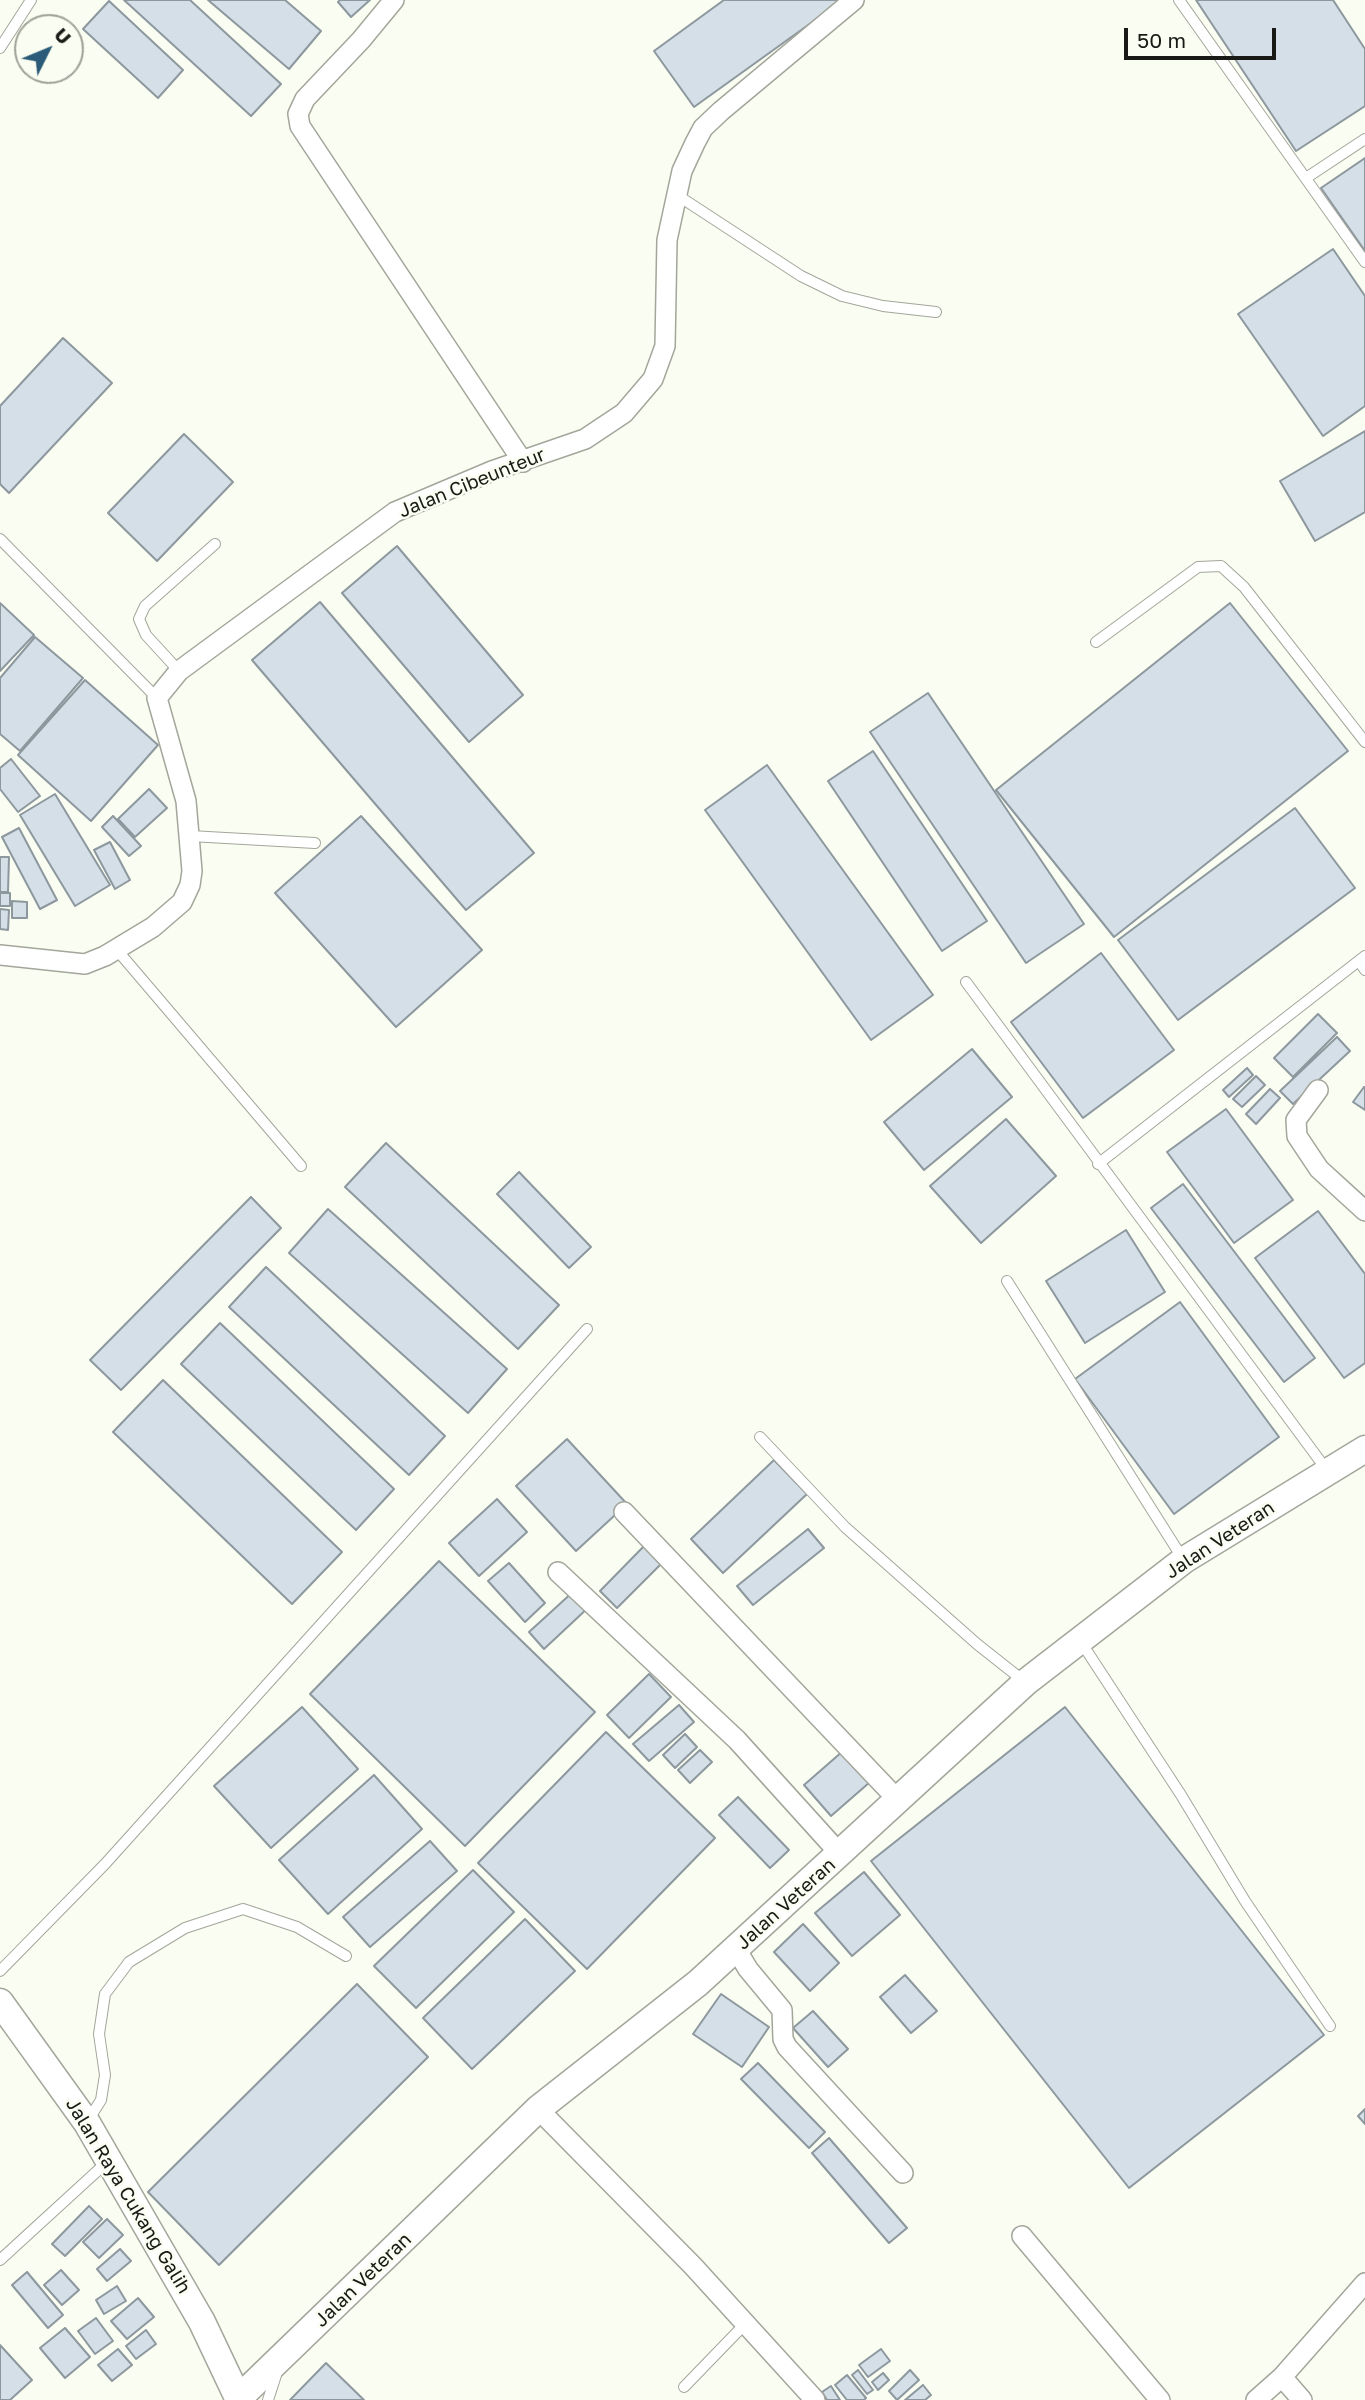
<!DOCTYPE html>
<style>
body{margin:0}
#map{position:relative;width:1365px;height:2400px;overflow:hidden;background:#fafdf1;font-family:"Golos Text",sans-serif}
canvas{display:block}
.north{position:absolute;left:14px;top:14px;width:70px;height:70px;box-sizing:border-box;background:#fafdf1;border:2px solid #a0a299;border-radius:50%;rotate:47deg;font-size:19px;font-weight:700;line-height:28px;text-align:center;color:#191a15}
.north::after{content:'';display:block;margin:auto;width:24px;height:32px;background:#2b5b79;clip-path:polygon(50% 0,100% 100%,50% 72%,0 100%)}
.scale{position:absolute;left:1124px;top:28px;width:152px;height:32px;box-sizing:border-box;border:4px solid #191a15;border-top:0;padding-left:9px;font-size:21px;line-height:24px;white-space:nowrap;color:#191a15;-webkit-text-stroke:5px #fafdf1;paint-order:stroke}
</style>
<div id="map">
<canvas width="1365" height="2400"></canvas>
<div class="north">U</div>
<div class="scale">50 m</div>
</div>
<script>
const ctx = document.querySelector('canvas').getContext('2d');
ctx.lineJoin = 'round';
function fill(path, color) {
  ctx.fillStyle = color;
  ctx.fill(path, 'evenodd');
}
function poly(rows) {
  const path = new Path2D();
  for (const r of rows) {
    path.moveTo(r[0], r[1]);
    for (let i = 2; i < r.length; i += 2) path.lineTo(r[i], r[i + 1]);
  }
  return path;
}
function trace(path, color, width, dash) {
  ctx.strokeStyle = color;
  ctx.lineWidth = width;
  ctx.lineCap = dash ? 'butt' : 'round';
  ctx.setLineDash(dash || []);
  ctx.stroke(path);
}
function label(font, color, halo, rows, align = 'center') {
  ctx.font = font + ' "Golos Text",sans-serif';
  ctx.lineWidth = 5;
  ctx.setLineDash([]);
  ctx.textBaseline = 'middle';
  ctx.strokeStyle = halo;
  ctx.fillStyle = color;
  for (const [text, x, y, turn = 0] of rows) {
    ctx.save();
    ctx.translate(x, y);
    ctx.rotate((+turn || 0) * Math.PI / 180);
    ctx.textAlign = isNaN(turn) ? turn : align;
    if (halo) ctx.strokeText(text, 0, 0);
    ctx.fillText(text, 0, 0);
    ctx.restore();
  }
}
const building = poly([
 [124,0,190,0,281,84,251,116,124,0],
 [208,0,285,0,321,31,289,69,208,0],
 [340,0,370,0,351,17,338,2,340,0],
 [724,0,843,0,694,107,654,51,724,0],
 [1196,0,1333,0,1365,49,1365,106,1296,151,1196,0],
 [109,1,183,70,158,98,83,29,109,1],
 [1365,158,1365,251,1321,188,1365,158],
 [1333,249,1365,296,1365,406,1323,436,1238,314,1333,249],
 [63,338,112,383,9,493,0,484,0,406,63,338],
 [1365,431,1365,512,1315,541,1280,481,1365,431],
 [184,434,233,482,157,561,108,513,184,434],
 [397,546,523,695,469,742,342,593,397,546],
 [320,602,534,853,466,910,252,660,320,602],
 [0,603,34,635,0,671,0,603],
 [1230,603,1348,751,1114,937,996,790,1230,603],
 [35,637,83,678,20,751,0,734,0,678,35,637],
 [85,680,158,745,91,821,18,755,85,680],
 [928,693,1084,924,1026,963,870,732,928,693],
 [873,751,987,921,942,951,828,781,873,751],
 [11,759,40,796,18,812,0,789,0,768,11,759],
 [767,765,933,995,871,1040,705,810,767,765],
 [149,789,167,808,135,837,118,819,149,789],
 [55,794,110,885,75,906,20,815,55,794],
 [1295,808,1355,888,1178,1020,1118,940,1295,808],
 [113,816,141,846,129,856,102,827,113,816],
 [361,816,482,950,396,1027,275,893,361,816],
 [19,828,57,900,40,909,2,837,19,828],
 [110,842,130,880,115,889,94,850,110,842],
 [0,857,9,857,8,892,0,892,0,857],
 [0,893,10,893,10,906,0,906,0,893],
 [12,901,27,902,27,918,12,918,12,901],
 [0,909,9,910,8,930,0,929,0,909],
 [1101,953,1174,1050,1083,1118,1011,1022,1101,953],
 [1318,1014,1337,1033,1293,1077,1274,1058,1318,1014],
 [1337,1037,1350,1051,1293,1104,1280,1091,1337,1037],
 [972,1049,1012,1097,924,1170,884,1122,972,1049],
 [1247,1068,1253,1075,1229,1097,1223,1090,1247,1068],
 [1256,1076,1265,1085,1242,1107,1233,1099,1256,1076],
 [1364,1087,1365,1088,1365,1110,1353,1102,1364,1087],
 [1270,1089,1280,1098,1256,1124,1246,1114,1270,1089],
 [1226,1109,1293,1200,1234,1243,1167,1152,1226,1109],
 [1006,1119,1056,1176,981,1243,930,1186,1006,1119],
 [386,1143,559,1305,518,1349,345,1187,386,1143],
 [519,1172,591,1247,569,1268,497,1194,519,1172],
 [1183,1184,1315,1358,1284,1382,1151,1208,1183,1184],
 [251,1197,281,1228,121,1390,90,1360,251,1197],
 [328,1209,507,1369,468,1413,289,1253,328,1209],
 [1318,1211,1365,1274,1365,1363,1344,1378,1255,1258,1318,1211],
 [1126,1230,1165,1292,1085,1343,1046,1281,1126,1230],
 [266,1267,445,1436,409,1475,229,1307,266,1267],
 [1180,1302,1279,1437,1174,1514,1075,1379,1180,1302],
 [220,1323,394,1489,356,1530,181,1364,220,1323],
 [163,1380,342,1552,292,1604,113,1432,163,1380],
 [567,1439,627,1504,576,1551,516,1486,567,1439],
 [774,1460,807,1494,723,1573,691,1539,774,1460],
 [497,1499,527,1532,479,1576,449,1543,497,1499],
 [808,1529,824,1548,753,1605,737,1586,808,1529],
 [647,1543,664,1561,617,1608,600,1591,647,1543],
 [439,1561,595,1712,465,1846,310,1694,439,1561],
 [509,1563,545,1603,525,1622,488,1581,509,1563],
 [575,1590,590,1606,544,1649,529,1632,575,1590],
 [649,1674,671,1697,629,1738,607,1715,649,1674],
 [679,1705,694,1722,649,1761,633,1744,679,1705],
 [302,1707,358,1769,271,1848,214,1786,302,1707],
 [1065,1707,1324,2035,1129,2188,871,1861,1065,1707],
 [606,1732,715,1838,587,1969,478,1863,606,1732],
 [685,1734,697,1747,675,1768,663,1755,685,1734],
 [700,1750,712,1762,690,1783,678,1770,700,1750],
 [843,1751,870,1782,831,1816,804,1785,843,1751],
 [374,1775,422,1829,328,1914,279,1860,374,1775],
 [738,1797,789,1850,770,1868,719,1815,738,1797],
 [430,1841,457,1871,370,1947,343,1917,430,1841],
 [473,1870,514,1912,416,2008,374,1966,473,1870],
 [864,1872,900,1915,852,1956,815,1913,864,1872],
 [525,1919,575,1971,472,2069,423,2018,525,1919],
 [803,1924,839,1963,810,1991,774,1952,803,1924],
 [905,1975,937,2011,911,2033,880,1997,905,1975],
 [357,1984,428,2057,219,2265,148,2192,357,1984],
 [721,1994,769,2027,742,2067,693,2034,721,1994],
 [813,2011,848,2049,828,2067,793,2028,813,2011],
 [758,2063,825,2132,809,2148,741,2079,758,2063],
 [1365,2109,1365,2124,1358,2116,1365,2109],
 [829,2138,907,2228,889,2243,812,2153,829,2138],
 [89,2206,102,2219,65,2256,52,2244,89,2206],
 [107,2219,123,2235,99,2258,83,2242,107,2219],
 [120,2249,131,2261,107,2281,97,2269,120,2249],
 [61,2270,79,2290,62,2305,44,2285,61,2270],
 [27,2272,63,2315,48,2328,12,2285,27,2272],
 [117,2286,126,2301,104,2314,96,2300,117,2286],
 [138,2298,154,2317,127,2339,111,2321,138,2298],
 [96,2318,113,2341,95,2354,78,2331,96,2318],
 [65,2328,90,2357,65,2378,40,2348,65,2328],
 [146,2330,156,2344,136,2359,126,2346,146,2330],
 [0,2345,32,2380,10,2400,0,2400,0,2345],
 [118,2349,132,2365,112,2381,98,2365,118,2349],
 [881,2349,890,2361,868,2377,859,2365,881,2349],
 [326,2363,364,2400,290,2400,326,2363],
 [858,2370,873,2390,867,2394,852,2375,858,2370],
 [910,2370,919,2380,897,2400,889,2391,910,2370],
 [883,2373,889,2380,878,2390,872,2382,883,2373],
 [847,2375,866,2398,864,2400,847,2400,835,2385,847,2375],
 [923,2385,931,2395,925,2400,905,2400,923,2385],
 [831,2386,840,2400,827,2400,822,2392,831,2386]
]);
fill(building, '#d4dfe7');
trace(building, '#8d979e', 2);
const service = poly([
 [1179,0,1365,262],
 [0,48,31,0],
 [1306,178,1365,139],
 [677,195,801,276,842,296,883,306,936,312],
 [0,539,157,698],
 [1096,642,1198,567,1221,566,1244,587,1365,742],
 [179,671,146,635,139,619,145,606,215,544],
 [190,836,315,843],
 [117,950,301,1166],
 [1359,961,1365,970],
 [966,982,1326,1469],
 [1098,1164,1365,956],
 [1007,1281,1183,1559],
 [760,1437,845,1527,977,1644,1025,1682],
 [1081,1642,1181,1795,1245,1901,1330,2026],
 [0,1971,105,1864,587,1329],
 [87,2122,101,2100,105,2075,99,2034,105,1994,129,1962,185,1928,243,1909,297,1927,346,1956],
 [0,2260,106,2163],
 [684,2387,745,2324],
 [268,2400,278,2369]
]);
const minor = poly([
 [394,0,361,40,305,99,298,114,300,126,523,462],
 [0,955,85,964,105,956,153,927,182,902,190,885,192,871,186,801,157,698,179,671,395,512,492,471,585,439,624,413,653,379,665,346,667,240,682,171,695,143,703,128,721,111,854,0],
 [1318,1090,1296,1120,1297,1136,1319,1169,1365,1211],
 [624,1512,898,1800],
 [558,1572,737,1740,841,1855],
 [736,1949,748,1969,782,2010,783,2039,787,2047,903,2173],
 [538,2109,693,2266,815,2400],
 [1022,2236,1160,2400],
 [1282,2377,1302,2400],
 [1256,2400,1282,2377,1365,2283]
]);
const secondary = poly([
 [0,2002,87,2123,202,2322,239,2400],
 [239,2398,538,2109,698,1983,1026,1682,1184,1560,1365,1449]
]);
trace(service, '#a3a69b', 12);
trace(minor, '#a3a69b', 22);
trace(secondary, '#a3a69b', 29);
trace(service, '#fff', 10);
trace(minor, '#fff', 19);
trace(secondary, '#fff', 26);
label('19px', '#191a15', '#fafdf1', [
 ["Jalan Cibeunteur",472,483,-22],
 ["Jalan Veteran",1220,1540,-33],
 ["Jalan Veteran",786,1904,-42],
 ["Jalan Raya Cukang Galih",128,2196,59],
 ["Jalan Veteran",363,2280,-44]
]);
</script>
